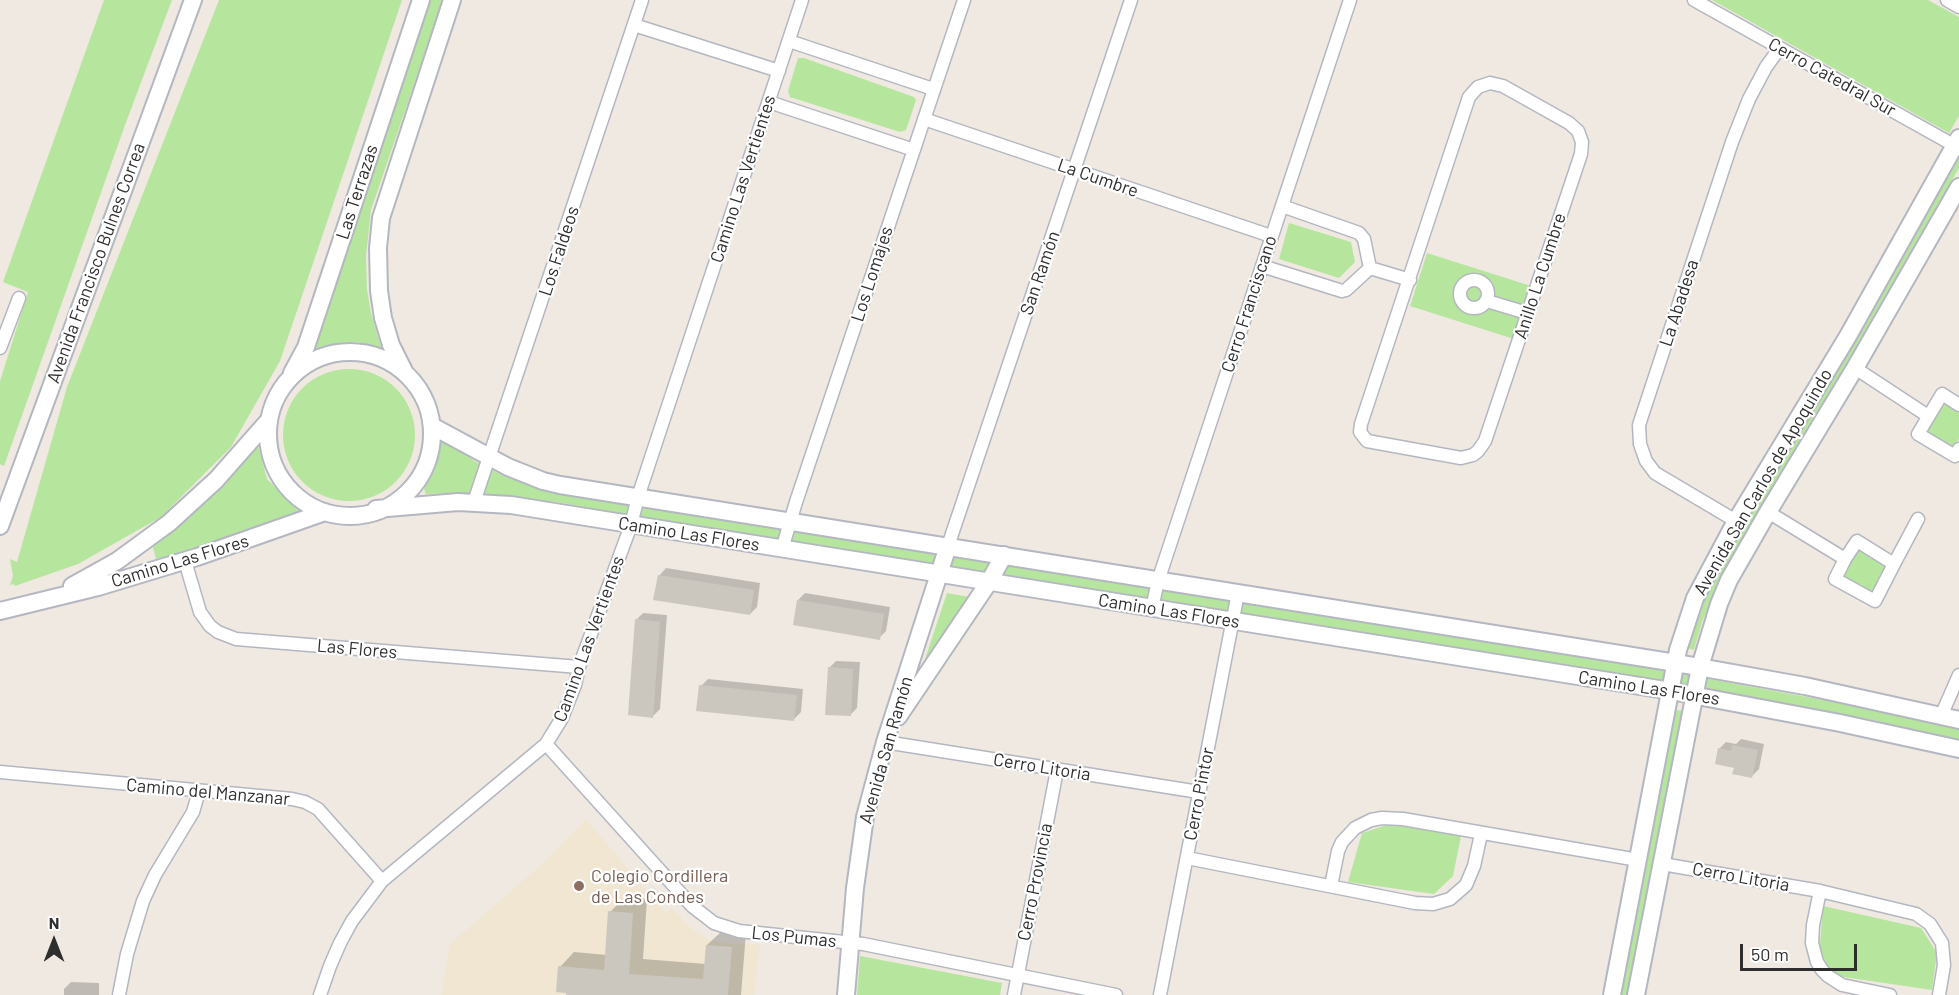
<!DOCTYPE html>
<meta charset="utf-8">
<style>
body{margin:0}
#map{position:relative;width:1959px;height:995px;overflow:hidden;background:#efe9e1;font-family:Barlow,sans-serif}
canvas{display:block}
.north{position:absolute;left:24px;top:911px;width:60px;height:60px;-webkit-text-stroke:4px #fff;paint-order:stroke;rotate:0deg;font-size:16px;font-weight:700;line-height:24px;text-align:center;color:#2e2e2e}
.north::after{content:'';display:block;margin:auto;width:21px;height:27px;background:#2e2e2e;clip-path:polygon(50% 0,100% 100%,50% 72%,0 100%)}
.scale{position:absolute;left:1740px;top:944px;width:117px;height:27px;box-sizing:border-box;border:3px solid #2e2e2e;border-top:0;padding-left:8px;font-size:18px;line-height:21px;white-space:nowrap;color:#2e2e2e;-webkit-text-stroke:4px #fff;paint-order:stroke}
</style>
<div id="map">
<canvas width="1959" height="995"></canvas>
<div class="north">N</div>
<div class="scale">50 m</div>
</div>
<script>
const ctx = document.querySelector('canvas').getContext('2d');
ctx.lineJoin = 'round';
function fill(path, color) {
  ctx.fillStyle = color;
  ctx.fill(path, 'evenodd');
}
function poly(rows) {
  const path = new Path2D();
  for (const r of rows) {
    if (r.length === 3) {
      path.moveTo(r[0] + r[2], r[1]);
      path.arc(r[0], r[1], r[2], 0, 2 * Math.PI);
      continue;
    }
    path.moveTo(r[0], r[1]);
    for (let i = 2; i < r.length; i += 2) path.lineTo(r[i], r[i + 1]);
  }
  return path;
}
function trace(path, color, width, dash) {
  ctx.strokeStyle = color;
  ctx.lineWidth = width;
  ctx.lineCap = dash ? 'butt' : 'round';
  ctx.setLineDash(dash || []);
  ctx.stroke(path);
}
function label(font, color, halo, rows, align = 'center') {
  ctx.font = font + ' Barlow,sans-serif';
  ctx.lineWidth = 4.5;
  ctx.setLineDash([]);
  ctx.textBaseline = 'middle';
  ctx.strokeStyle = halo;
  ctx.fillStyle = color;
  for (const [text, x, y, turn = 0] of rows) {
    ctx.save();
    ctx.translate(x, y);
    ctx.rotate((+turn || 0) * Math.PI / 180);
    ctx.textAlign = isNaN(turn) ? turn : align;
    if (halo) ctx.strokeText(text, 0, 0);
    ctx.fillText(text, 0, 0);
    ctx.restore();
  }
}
fill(poly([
 [586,819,666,914,671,907,690,927,710,940,724,943,760,945,754,995,441,995,450,944,541,865]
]), '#f0e6d1');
fill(poly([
 [104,0,172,0,125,125,4,466,0,464,0,381,28,292,3,282],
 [219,0,402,0,280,361,231,447,161,517,78,564,15,586,14,584,10,585,13,576,10,559,17,562,67,387],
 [430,0,443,0,371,210,366,256,367,290,371,313,382,350,358,342,339,343,318,350,315,344],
 [1712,0,1928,0,1959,17,1959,116,1949,133],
 [798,58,804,58,914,97,916,100,906,130,900,132,790,97,788,91],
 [1959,157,1959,168,1712,598,1702,622,1694,650,1686,648,1698,612,1730,551,1955,158],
 [1289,223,1351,242,1355,262,1339,278,1279,259],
 [1427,253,1531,286,1514,339,1410,306],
 [349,435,66],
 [1940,401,1959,413,1959,439,1954,447,1923,430],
 [442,436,474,461,504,476,539,487,989,563,1660,670,1883,711,1959,729,1959,743,1873,720,1655,680,954,572,556,502,465,493,426,494,423,486,435,461,436,439],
 [258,446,267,479,300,511,220,544,156,559,153,547,189,518],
 [1858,548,1889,566,1872,594,1842,576],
 [947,593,969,597,925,666,923,665],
 [1676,710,1683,711,1680,729,1627,995,1620,995],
 [1390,824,1461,836,1453,876,1434,894,1348,882,1362,833],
 [1823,906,1921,928,1937,953,1932,990,1830,975,1819,956],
 [860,956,1002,983,1000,995,857,995]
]), '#b6e59e');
fill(poly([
 [666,568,760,583,757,607,750,614,659,576],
 [805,593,890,607,886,631,879,638,798,600],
 [643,613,667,615,660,709,653,716,636,620],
 [836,661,860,662,857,708,850,715,829,668],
 [708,679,803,689,801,712,794,719,701,686],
 [1741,739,1764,744,1759,769,1752,776,1735,766,1719,749,1726,742,1736,744],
 [625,897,647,899,643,959,706,964,707,945,722,931,746,932,741,995,567,995,560,967,574,952,607,955,610,912],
 [71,982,99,983,99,995,64,995,64,989]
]), '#0003');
fill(poly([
 [658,575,754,590,750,615,653,600],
 [797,600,884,614,880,640,793,625],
 [635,619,660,622,653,718,628,715],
 [828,667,853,669,851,716,825,715],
 [699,685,797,695,794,721,696,711],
 [1732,745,1758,750,1752,778,1732,774,1734,768,1715,764,1718,748,1731,751],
 [608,911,633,913,629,974,703,979,706,945,732,947,728,995,566,995,566,993,556,992,558,966,604,970]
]), '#cbc7bf');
const street = poly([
 [1694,0,1959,148],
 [1947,0,1959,7],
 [634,25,779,71],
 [789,41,933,89],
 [1490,83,1503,86,1569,123,1578,131,1582,142,1581,154,1485,441,1478,451,1473,455,1461,458,1367,441,1360,432,1361,424,1469,97,1478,87,1490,83],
 [769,102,914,150],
 [924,119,1271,236],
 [1282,206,1359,233,1364,239,1370,268],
 [1262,266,1342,291,1346,290,1370,268],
 [1370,268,1410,280],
 [1474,294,14],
 [1487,301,1527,313],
 [0,348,19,298],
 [1855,368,1928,416],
 [1959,405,1942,394,1918,434,1955,456,1959,449],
 [474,502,642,0],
 [1768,512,1845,559,1835,579,1875,601,1894,564,1857,541,1845,559],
 [1736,521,1655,473,1646,461,1640,444,1639,425,1732,142,1749,99,1766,67,1779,49],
 [948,546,1131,0],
 [782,549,796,502,964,0],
 [185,561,200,612,210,626,218,632,236,639,579,667],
 [1894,564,1918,519],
 [1152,608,1158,581,1350,0],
 [1941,716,1959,675],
 [885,742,1199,792],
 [546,744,692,906,714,923,739,931,863,944,1116,995],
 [0,772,292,799,305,802,318,809,382,881],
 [1187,858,1415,903,1433,904,1450,899,1466,885,1474,866,1481,834],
 [1662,864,1820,891,1916,914,1930,924,1942,943,1944,965,1939,995],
 [1331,886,1338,851,1342,842,1355,828,1371,820,1382,818,1403,819,1638,860],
 [1820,891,1813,925,1812,943,1817,962,1822,970,1828,976,1842,985,1890,995],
 [119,995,127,954,143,901,155,875,193,812,199,791],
 [320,995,330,966,340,943,352,921,382,881,546,744,562,718,575,685,579,667,631,525,638,497,802,0],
 [1014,995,1057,770],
 [1160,995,1238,593]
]);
const secondary = poly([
 [350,434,82],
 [404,371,391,345,383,318,379,291,378,248,381,218,452,0],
 [292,373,306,347,421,0],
 [432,426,508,467,543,481,560,485,1676,663,1805,686,1959,720],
 [376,509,458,502,511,505,1671,691,1840,723,1959,749],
 [0,526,193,0],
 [72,586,117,561,169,523,216,480,269,420],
 [0,611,98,587,197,557,325,512],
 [898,717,989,582,1004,555],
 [846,995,855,888,865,817,885,742,948,546],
 [1612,995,1678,650,1695,598,1736,521,1848,336,1959,138],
 [1636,995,1700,667,1719,604,1729,580,1768,512,1855,368,1959,187]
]);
trace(street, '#b4b7c1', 15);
trace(secondary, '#b4b7c1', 20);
trace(street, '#fff', 12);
trace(secondary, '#fff', 16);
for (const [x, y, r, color] of [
 [579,886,6,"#8d6e63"]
]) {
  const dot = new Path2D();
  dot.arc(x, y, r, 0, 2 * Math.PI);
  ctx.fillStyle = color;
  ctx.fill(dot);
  trace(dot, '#fff', 2);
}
label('18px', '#2e2e2e', '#fff', [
 ["Cerro Catedral Sur",1832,77,29],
 ["La Cumbre",1098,178,19],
 ["Camino Las Vertientes",743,179,-72],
 ["Las Terrazas",357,192,-72],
 ["Los Faldeos",559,251,-72],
 ["Avenida Francisco Bulnes Correa",96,263,-70],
 ["San Ramón",1040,273,-71],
 ["Los Lomajes",872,274,-72],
 ["Anillo La Cumbre",1540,276,-72],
 ["La Abadesa",1679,303,-72],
 ["Cerro Franciscano",1249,304,-72],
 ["Avenida San Carlos de Apoquindo",1763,482,-60],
 ["Camino Las Flores",689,534,9],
 ["Camino Las Flores",180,561,-17],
 ["Camino Las Flores",1169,611,9],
 ["Camino Las Vertientes",589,639,-70],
 ["Las Flores",357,649,5],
 ["Camino Las Flores",1649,688,9],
 ["Avenida San Ramón",886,750,-74],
 ["Cerro Litoria",1042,767,9],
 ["Camino del Manzanar",208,792,5],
 ["Cerro Pintor",1199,794,-79],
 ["Cerro Litoria",1741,877,10],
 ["Cerro Provincia",1035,882,-79],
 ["Los Pumas",794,937,6]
]);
label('18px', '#785e54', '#fff', [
 ["Colegio Cordillera",591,876],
 ["de Las Condes",591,897]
], 'left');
</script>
